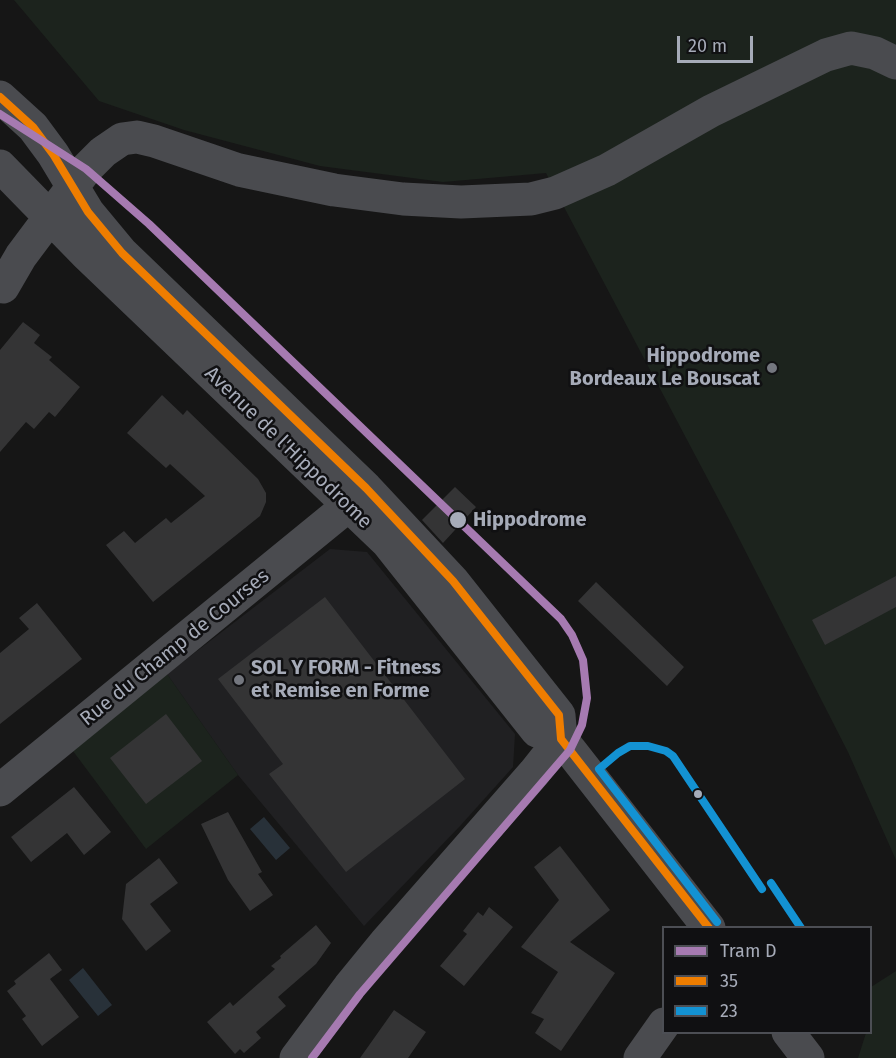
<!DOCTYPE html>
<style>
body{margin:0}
#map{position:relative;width:896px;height:1058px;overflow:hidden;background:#161616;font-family:"Fira Sans",sans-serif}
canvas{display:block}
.legend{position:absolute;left:662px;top:926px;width:210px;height:108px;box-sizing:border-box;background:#101012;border:2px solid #4c4e54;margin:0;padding:8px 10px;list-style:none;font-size:18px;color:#a6abb8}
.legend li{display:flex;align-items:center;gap:12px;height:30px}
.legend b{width:30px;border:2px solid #4c4e54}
.scale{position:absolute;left:677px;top:36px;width:76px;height:27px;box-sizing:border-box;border:3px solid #a6abb8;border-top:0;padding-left:8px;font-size:18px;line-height:21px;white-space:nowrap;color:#a6abb8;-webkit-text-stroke:4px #101012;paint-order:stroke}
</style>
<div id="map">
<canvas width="896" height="1058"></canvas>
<ul class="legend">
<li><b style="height:8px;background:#a67ab1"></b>Tram D</li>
<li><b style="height:8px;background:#ee7d00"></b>35</li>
<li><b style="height:8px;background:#1392d3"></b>23</li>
</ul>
<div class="scale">20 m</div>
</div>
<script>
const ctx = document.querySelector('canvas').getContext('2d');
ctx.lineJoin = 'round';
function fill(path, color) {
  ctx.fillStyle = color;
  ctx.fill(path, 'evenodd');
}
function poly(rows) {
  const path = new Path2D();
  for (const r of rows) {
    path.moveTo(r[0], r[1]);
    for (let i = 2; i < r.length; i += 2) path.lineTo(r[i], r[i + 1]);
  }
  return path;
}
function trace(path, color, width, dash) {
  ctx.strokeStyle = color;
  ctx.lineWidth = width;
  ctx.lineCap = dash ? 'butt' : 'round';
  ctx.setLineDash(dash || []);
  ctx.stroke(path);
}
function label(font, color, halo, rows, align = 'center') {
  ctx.font = font + ' "Fira Sans",sans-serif';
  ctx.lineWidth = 5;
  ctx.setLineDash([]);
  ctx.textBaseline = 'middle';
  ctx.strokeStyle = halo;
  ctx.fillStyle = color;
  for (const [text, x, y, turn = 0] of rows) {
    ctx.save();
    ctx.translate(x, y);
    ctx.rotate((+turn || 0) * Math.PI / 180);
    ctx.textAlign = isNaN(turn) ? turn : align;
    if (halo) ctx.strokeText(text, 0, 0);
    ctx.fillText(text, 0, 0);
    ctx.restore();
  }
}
fill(poly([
 [330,549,367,552,515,734,513,767,460,826,364,926,238,775,167,674]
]), '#202022');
fill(poly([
 [14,0,896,0,896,860,848,752,731,523,546,173,443,182,320,166,184,130,99,101],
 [167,674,238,775,146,849,73,751],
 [896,971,896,1058,858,1058,866,1033,870,1032,871,987]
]), '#1c231d');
fill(poly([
 [264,817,290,848,276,860,250,829],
 [83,968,112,1005,98,1016,69,980]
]), '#283139');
fill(poly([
 [23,322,40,335,34,343,52,357,49,360,80,387,55,417,49,412,34,429,26,422,0,452,0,350],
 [162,395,183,415,187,410,258,479,266,493,266,502,260,516,153,602,106,545,124,531,135,543,166,518,171,523,205,496,170,464,166,468,127,433],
 [455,487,476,507,443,543,422,520],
 [896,576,896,607,825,645,812,620],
 [596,582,684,667,667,686,578,601],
 [325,597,465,779,346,872,269,774,283,764,218,679],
 [37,603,82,659,0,724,0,653,29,629,19,618],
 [166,714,202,761,146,804,110,758],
 [74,787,111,832,84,855,67,833,31,862,11,837],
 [228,812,262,872,258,874,273,895,250,911,228,880,201,824],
 [560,846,610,910,570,942,615,973,561,1051,535,1033,544,1019,531,1013,558,972,521,947,559,900,534,867],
 [159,858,178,883,150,904,171,931,146,951,122,919,126,884],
 [489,907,513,927,464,986,440,966,467,934,463,931,478,912,483,916],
 [316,925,331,943,316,964,278,997,286,1006,256,1032,261,1038,244,1053,240,1049,235,1054,207,1022,230,1002,233,1006,275,969,271,966,281,958,280,956],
 [49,953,62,970,50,979,79,1017,42,1046,22,1019,26,1016,7,991,16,984,14,981],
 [394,1010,426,1032,408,1058,360,1058]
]), '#343435');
trace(poly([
 [0,97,33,127,53,154,88,212,122,253,366,488,453,581,559,715,561,739],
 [0,166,85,253,387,542,537,731,561,739,570,750,709,928],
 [3,287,21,256,86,169,103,152,122,139,137,137,154,141,239,170,334,190,403,199,461,202,531,199,555,193,607,170,711,111,826,55,851,48,875,53,896,63],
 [0,790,349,505,358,502,368,507],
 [788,1032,808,1058],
 [296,1058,349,987,385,943,534,773,561,739],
 [640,1058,664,1024]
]), '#4a4b4f', 33);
trace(poly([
 [0,97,33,127,53,154,88,212,122,253,366,488,453,581,559,715,561,739,709,928]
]), '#ee7d00', 8);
trace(poly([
 [717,922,599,769,618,753,630,746,648,746,666,751,673,756,762,889]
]), '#1392d3', 8);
trace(poly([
 [771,883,801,928]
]), '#1392d3', 8);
trace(poly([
 [0,114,86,169,149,224,561,619,572,635,583,660,587,698,582,725,570,750,360,994,312,1058]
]), '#a67ab1', 8);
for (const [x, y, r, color] of [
 [772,368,6,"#74777f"],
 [458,520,9,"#a6abb8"],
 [239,680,6,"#74777f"],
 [698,794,5,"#a6abb8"]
]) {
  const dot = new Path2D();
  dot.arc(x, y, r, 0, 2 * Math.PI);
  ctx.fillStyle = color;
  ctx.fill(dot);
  trace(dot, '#101012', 2);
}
label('bold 20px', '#a6abb8', '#101012', [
 ["Hippodrome",760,356],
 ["Bordeaux Le Bouscat",760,379],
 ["SOL Y FORM - Fitness",251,668,"left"],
 ["et Remise en Forme",251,691,"left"]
], 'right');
label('20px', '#a6abb8', '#101012', [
 ["Avenue de l'Hippodrome",288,448,44],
 ["Rue du Champ de Courses",175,648,-39]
]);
label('bold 20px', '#a6abb8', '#101012', [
 ["Hippodrome",473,520]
], 'left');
</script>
